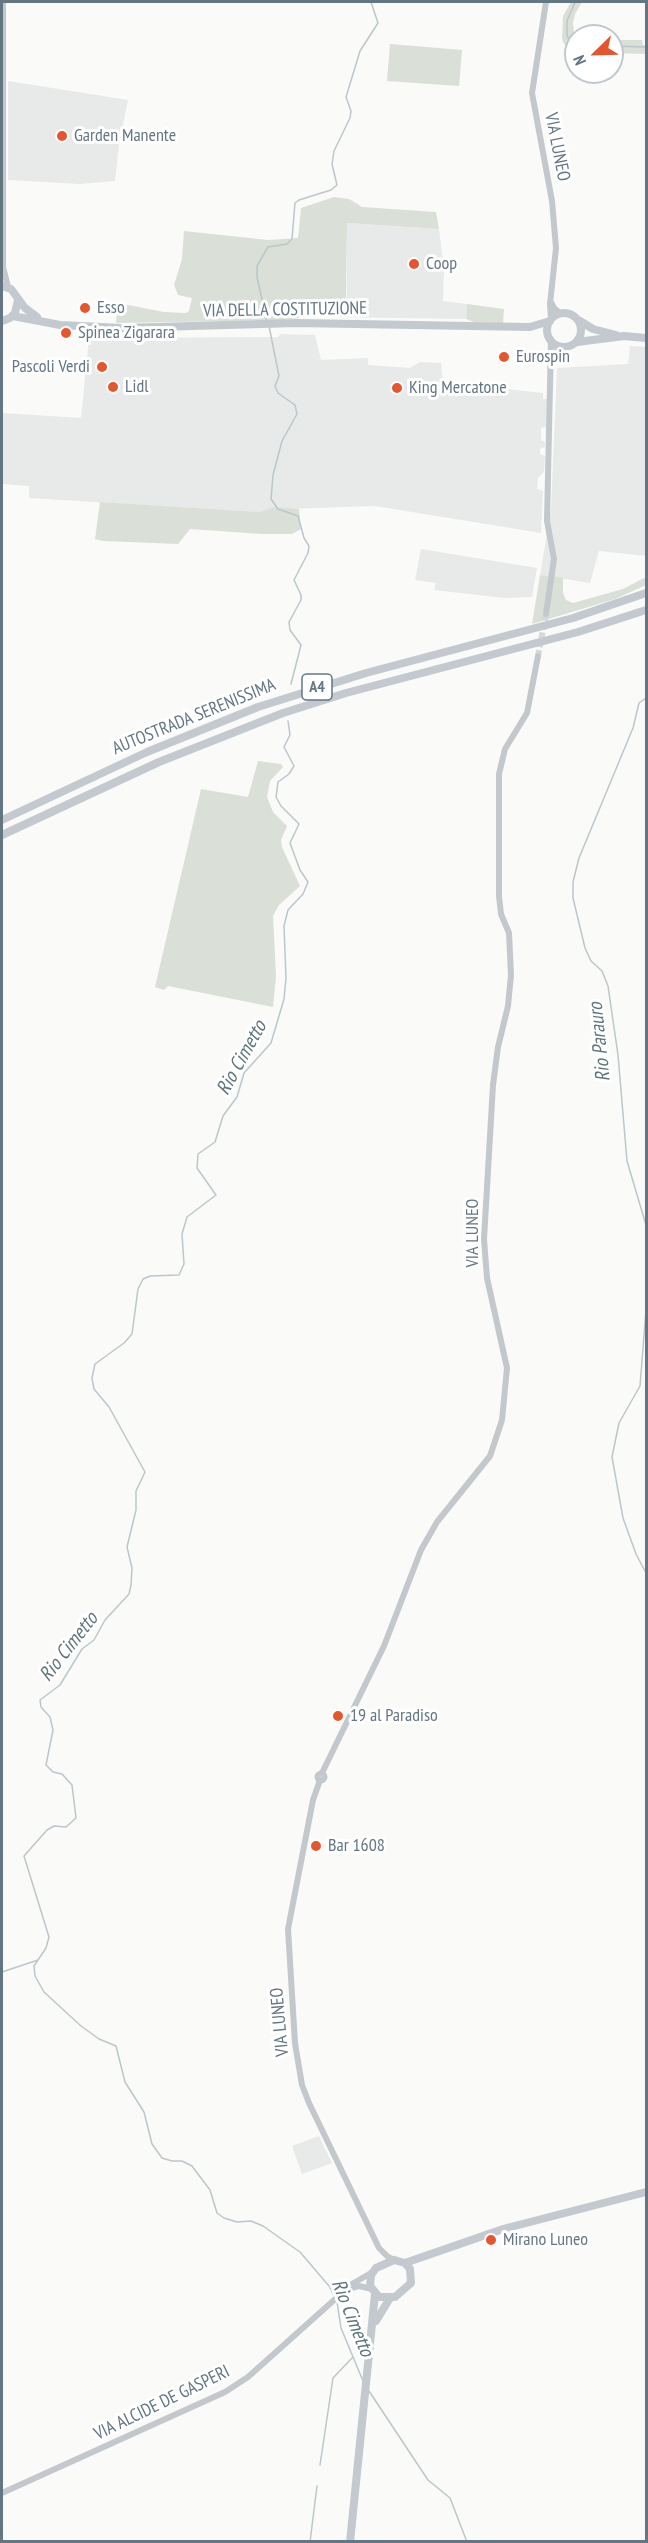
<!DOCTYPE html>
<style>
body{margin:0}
#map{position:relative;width:648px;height:2543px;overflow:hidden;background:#fafaf8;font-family:"PT Sans Narrow",sans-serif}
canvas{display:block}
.frame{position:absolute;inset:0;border:3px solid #657683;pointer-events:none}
.north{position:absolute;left:564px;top:24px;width:60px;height:60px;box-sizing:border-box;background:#fff;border:2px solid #c1c8cd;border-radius:50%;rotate:247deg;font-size:16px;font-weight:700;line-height:24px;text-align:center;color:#657683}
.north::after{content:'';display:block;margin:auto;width:21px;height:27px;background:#e4572e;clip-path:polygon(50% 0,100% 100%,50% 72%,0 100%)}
</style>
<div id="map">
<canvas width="648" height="2543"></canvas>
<div class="frame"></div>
<div class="north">N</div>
</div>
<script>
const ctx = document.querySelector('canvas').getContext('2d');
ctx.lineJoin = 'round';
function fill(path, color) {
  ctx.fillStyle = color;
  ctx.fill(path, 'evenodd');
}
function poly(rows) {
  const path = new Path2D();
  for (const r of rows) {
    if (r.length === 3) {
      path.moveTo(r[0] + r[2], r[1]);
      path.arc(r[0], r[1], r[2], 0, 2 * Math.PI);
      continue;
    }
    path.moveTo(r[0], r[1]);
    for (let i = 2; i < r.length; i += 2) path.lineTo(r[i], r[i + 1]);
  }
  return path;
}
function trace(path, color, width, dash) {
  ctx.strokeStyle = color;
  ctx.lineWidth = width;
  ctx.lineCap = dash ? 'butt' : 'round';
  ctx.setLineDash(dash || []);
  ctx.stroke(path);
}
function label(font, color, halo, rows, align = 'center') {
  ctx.font = font + ' "PT Sans Narrow",sans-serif';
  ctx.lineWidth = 6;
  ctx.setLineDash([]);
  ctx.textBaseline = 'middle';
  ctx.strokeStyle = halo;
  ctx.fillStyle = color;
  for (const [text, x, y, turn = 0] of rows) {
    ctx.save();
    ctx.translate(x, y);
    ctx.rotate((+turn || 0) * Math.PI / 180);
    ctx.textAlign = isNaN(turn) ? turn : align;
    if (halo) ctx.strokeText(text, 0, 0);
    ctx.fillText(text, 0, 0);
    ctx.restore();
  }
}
fill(poly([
 [8,81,128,100,119,144,115,181,80,184,8,180],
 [347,223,439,229,444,269,443,301,467,304,466,319,329,317,328,314,342,308,347,297],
 [281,334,315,335,321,360,368,358,368,365,410,368,420,362,441,363,443,382,543,393,543,399,547,399,546,427,541,428,541,440,545,442,545,447,540,449,540,454,545,456,544,472,538,478,537,489,543,491,541,533,375,506,288,509,274,507,269,511,260,512,29,498,29,486,2,484,3,413,81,418,89,338,277,337],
 [630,346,646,347,646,556,599,551,590,583,540,575,551,510,557,368,628,364],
 [421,549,537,568,532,597,505,598,434,590,436,583,415,580],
 [319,2136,332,2163,302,2174,292,2146]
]), '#e8e9e9');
fill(poly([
 [571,2,582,2,575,14,573,23,576,50,567,49,562,40,563,16],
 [612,40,642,40,643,45,646,45,646,54,612,53],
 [390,44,462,50,459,86,387,81],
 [334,197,349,199,362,207,436,212,439,229,347,223,346,303,342,308,328,314,284,320,116,323,117,311,107,301,164,312,186,313,189,311,192,298,178,295,174,285,182,259,184,231,268,240,298,238,301,208],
 [467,304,504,309,503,323,474,322,466,319],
 [100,502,260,512,274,507,299,509,301,529,292,534,262,534,190,529,178,544,103,541,95,539],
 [540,575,563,578,563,593,566,600,573,603,623,589,646,577,646,585,615,599,532,624],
 [258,761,281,764,283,767,270,781,267,797,273,812,287,826,281,840,282,847,300,886,279,905,273,916,276,976,273,1007,168,986,164,990,155,987,201,789,248,797]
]), '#dadfd7');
trace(poly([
 [575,2,567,21,567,35,570,42,576,45],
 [612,46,646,47],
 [267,322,257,277,257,266,268,247,287,244,292,239,295,203,299,200,331,190,337,185,332,164,334,151,350,118,351,111,346,97,360,51,378,23,371,2],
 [269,326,279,376,275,386,278,393,295,405,297,414,282,441,273,475,271,499,278,509,298,516,304,538,309,546,308,553,294,580,301,595,301,600,289,622,290,630,301,645,291,684],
 [646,698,639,703,633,728,579,858,573,882,573,898,585,948,591,961,602,971,608,986,618,1055,627,1161,646,1225],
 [288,721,290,735,284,747,294,766,289,774,278,782,276,797,281,806,299,824,290,843,300,870,308,882,303,894,288,910,284,926,286,978,284,999,271,1043,244,1073,237,1097,223,1116,215,1142,198,1154,197,1168,216,1195,187,1217,182,1234,184,1264,179,1275,150,1276,143,1279,138,1289,132,1334,124,1343,95,1364,92,1378,94,1389,109,1407,145,1472,136,1491,136,1510,127,1547,132,1568,131,1585,129,1594,105,1620,94,1640,82,1649,60,1685,40,1700,41,1707,50,1717,53,1730,46,1765,53,1772,62,1774,72,1785,76,1818,66,1827,54,1826,47,1830,24,1856,49,1937,46,1948,34,1966,35,1976,44,1992,81,2026,99,2039,116,2046,125,2082,144,2112,152,2144,162,2158,172,2161,182,2161,192,2166,210,2190,217,2213,224,2218,237,2222,251,2221,263,2226,300,2252,329,2286,335,2297],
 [646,1262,646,1310,640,1386,619,1423,612,1457,623,1518,636,1554,646,1573],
 [2,1972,38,1960],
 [337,2302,341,2328,363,2381],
 [369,2391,428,2480,450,2498,467,2542],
 [320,2465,333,2378,352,2358],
 [310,2542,317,2486]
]), '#bbc7cb', 1.5);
trace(poly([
 [538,656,546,614]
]), '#d5d9db', 6, [6, 3]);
trace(poly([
 [3,2,3,267,8,287],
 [546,2,532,93,552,201,556,248,550,304,551,319],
 [551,302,554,308,560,313],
 [552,354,563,347],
 [546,614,554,559,547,521,551,340],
 [322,1773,384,1646,421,1550,437,1522,490,1456,502,1420,507,1368,487,1278,484,1239,493,1085,498,1047,508,1006,511,975,509,933,501,914,499,896,499,774,505,749,527,713,538,656],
 [321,1777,3.5],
 [320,1780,313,1800,288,1929,295,2043,302,2085,309,2103,379,2248,387,2256,394,2260],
 [348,2289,359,2286,372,2289],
 [2,2493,225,2392,248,2377,352,2284,371,2273]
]), '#c3c8cc', 6);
trace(poly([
 [2,286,11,289,25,308,37,317],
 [564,330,17],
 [13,316,60,325,121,328,297,323,530,327,550,321],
 [2,321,10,318,15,313,18,300],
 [580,321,593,329,616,335],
 [577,342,624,336,646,338],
 [394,2260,405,2263,410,2269,411,2283,395,2297,379,2297,370,2286,371,2275,376,2268,394,2260],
 [405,2263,503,2229,646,2192],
 [376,2321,390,2298],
 [350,2542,375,2294]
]), '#c3c9ce', 8);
trace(poly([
 [2,820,147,752,258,707,366,673,573,618,646,593],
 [2,835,159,762,283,713,346,693,578,632,646,610]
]), '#c3c9ce', 8);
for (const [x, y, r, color] of [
 [62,136,6,"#e4572e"],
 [414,264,6,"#e4572e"],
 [85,308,6,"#e4572e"],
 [66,333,6,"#e4572e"],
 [504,357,6,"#e4572e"],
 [102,367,6,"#e4572e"],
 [113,387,6,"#e4572e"],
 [397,388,6,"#e4572e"],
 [338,1716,6,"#e4572e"],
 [316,1846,6,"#e4572e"],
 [491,2240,6,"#e4572e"]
]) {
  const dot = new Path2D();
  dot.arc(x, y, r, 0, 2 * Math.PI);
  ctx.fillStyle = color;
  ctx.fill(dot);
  trace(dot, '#fff', 2);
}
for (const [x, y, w] of [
 [317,687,30]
]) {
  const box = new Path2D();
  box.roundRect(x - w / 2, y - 13, w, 26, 4.5);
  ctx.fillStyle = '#fff';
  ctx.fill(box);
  trace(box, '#657683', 1.5);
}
label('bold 16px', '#657683', null, [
 ["A4",317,687]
]);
label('18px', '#657683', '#fff', [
 ["Garden Manente",74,136],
 ["Coop",426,264],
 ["Esso",97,308],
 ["Spinea Zigarara",78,333],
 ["Eurospin",516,357],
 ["Pascoli Verdi",90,367,"right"],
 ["Lidl",125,387],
 ["King Mercatone",409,388],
 ["19 al Paradiso",350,1716],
 ["Bar 1608",328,1846],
 ["Mirano Luneo",503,2240]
], 'left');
label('18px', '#657683', '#fff', [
 ["VIA LUNEO",557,147,79],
 ["VIA DELLA COSTITUZIONE",285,310,-1],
 ["AUTOSTRADA SERENISSIMA",194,717,-22],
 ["VIA LUNEO",473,1233,-90],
 ["VIA LUNEO",280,2022,-95],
 ["VIA ALCIDE DE GASPERI",162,2403,-26]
]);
label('italic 20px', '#60757c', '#fff', [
 ["Rio Parauro",600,1042,-96],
 ["Rio Cimetto",242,1058,-61],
 ["Rio Cimetto",69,1647,-52],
 ["Rio Cimetto",352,2318,68]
]);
</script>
